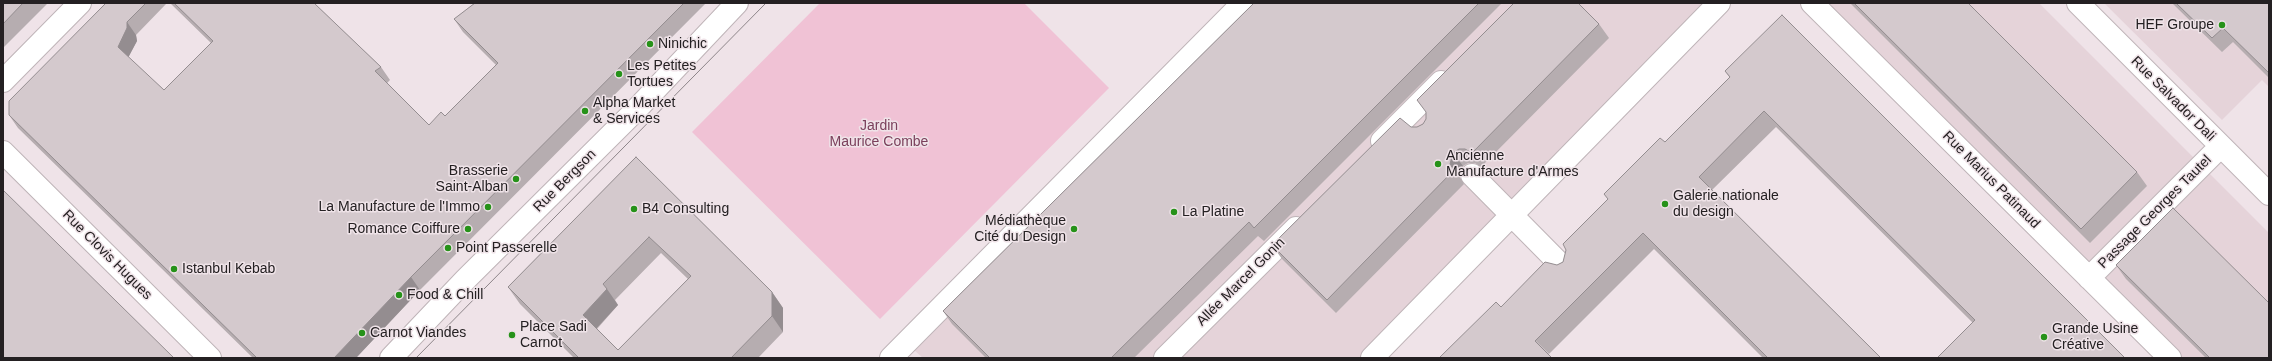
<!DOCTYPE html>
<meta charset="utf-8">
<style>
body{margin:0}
#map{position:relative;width:2272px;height:361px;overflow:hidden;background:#efe3e8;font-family:Helvetica,sans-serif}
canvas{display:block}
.frame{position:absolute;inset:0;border:4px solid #242022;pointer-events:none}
</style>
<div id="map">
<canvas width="2272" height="361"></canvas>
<div class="frame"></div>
</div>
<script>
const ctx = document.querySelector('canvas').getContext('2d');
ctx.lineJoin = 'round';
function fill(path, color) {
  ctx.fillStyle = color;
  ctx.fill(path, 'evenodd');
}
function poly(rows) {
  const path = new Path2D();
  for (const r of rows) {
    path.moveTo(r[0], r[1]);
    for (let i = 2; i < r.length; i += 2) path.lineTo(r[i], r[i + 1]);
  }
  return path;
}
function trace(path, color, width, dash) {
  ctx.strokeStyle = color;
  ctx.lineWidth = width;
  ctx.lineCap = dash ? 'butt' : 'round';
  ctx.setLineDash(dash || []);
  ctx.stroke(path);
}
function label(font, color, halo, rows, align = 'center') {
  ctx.font = font + ' Helvetica,sans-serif';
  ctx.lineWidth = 3;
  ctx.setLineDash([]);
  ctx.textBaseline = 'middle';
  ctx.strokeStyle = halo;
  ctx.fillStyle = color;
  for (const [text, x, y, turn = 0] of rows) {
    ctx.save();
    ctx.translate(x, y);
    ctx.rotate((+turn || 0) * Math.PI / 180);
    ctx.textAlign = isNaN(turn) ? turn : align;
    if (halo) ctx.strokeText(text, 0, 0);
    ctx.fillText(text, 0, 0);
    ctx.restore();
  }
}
fill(poly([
 [1243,3,1719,3,1372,358,923,358,906,343],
 [1812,3,2039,3,2269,233,2269,358,2169,358],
 [2104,3,2269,3,2269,87,2262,80,2222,120]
]), '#e5d3d9');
fill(poly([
 [820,3,1024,3,1109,88,880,319,692,132]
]), '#f0c2d5');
const street = poly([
 [1812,3,2170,358],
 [2078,3,2269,194],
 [3,81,80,3],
 [1382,141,1441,82],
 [3,152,210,358],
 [1472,175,1565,269],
 [2089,278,2221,146],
 [391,358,465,280,633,113,737,3],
 [891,358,1243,3],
 [1165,358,1296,228],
 [1372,358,1719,3]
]);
trace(street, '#bfb4b8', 24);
trace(street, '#fff', 22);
trace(poly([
 [416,358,766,3]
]), '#8d8589', 1);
fill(poly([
 [3,3,48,3,3,48],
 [106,3,167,3,136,35,137,41,128,57,164,90,211,43,170,3,314,3,381,67,390,80,387,83,429,125,445,116,496,65,463,32,454,19,475,3,706,3,420,290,356,358,253,358,18,128,9,115],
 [1254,3,1502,3,1264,241,1258,236,1134,358,986,358,952,324,943,311],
 [1850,3,1968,3,2137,172,2147,186,2090,243],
 [2172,3,2269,3,2269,78,2233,42,2222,52],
 [1599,24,1609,38,1481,167,1475,163,1468,163,1463,166,1460,178,1464,184,1336,313,1282,259,1272,245,1411,127,1417,127,1423,124],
 [1725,71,2125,358,1973,323,1776,127,1712,190,1881,358,1763,358,1654,249,1549,354,1501,307,1557,265,1563,262,1608,199,1604,194,1665,142,1730,78],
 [636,157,772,292,783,308,783,332,758,358,574,358,520,304,508,287],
 [661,253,688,279,618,350,597,329,618,305,615,300],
 [2116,265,2269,358,2206,358,2126,279]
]), '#b6adb0');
fill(poly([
 [127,22,136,35,137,41,127,60,118,47],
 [1453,153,1463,166,1460,178,1464,184,1450,164],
 [411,277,420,290,356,358,334,358],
 [607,289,618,305,594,331,583,315],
 [772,292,783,308,783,332,772,316]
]), '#948d90');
const building = poly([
 [3,3,23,3,3,24,3,3],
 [106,3,146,3,127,22,127,28,118,47,164,90,213,41,174,3,314,3,381,67,375,71,429,125,441,112,445,116,498,63,454,19,475,3,684,3,411,277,334,358,257,358,9,115,9,101,106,3],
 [1254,3,1479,3,1254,228,1249,222,1111,358,990,358,943,311,1254,3],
 [1514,3,1578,3,1599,24,1472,153,1465,149,1459,149,1453,153,1450,164,1454,170,1327,300,1272,245,1400,118,1411,127,1417,127,1423,124,1426,119,1426,112,1417,100,1514,3],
 [1854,3,1968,3,2137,172,2081,229,1854,3],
 [2176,3,2269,3,2269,73,2223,28,2212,38,2176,3],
 [1782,15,2125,358,1937,358,1975,320,1764,111,1699,177,1881,358,1768,358,1643,233,1535,341,1552,358,1439,358,1496,302,1501,307,1545,262,1557,265,1563,262,1566,250,1563,244,1608,199,1604,194,1660,138,1665,142,1730,77,1725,71,1782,15],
 [636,157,772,292,772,316,731,358,579,358,508,287,636,157],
 [649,237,691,276,618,350,583,315,607,289,603,284,649,237],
 [3,190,174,358,3,358,3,190],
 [2173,208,2269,303,2269,358,2210,358,2116,265,2173,208]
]);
fill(building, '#d4c9cd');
trace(building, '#948d90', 1);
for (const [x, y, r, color] of [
 [2222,25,4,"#269219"],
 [650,44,4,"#269219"],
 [619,74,4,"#269219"],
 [585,111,4,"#269219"],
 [1438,164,4,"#269219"],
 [516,179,4,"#269219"],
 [1665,204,4,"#269219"],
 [488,207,4,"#269219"],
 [634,209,4,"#269219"],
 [1174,212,4,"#269219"],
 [468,229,4,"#269219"],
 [1074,229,4,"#269219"],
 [448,248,4,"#269219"],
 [174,269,4,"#269219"],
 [399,295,4,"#269219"],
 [362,333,4,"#269219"],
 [512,335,4,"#269219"],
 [2044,337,4,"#269219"]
]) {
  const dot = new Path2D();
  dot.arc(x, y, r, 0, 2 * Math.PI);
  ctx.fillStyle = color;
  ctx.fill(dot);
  trace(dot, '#efe3e8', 1.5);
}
label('14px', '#242022', '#efe3e8', [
 ["HEF Groupe",2214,25,"right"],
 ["Ninichic",658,44],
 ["Les Petites",627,66],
 ["Tortues",627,82],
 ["Alpha Market",593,103],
 ["& Services",593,119],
 ["Ancienne",1446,156],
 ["Manufacture d'Armes",1446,172],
 ["Brasserie",508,171,"right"],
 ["Saint-Alban",508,187,"right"],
 ["Galerie nationale",1673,196],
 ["du design",1673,212],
 ["La Manufacture de l'Immo",480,207,"right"],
 ["B4 Consulting",642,209],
 ["La Platine",1182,212],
 ["Médiathèque",1066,221,"right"],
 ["Cité du Design",1066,237,"right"],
 ["Romance Coiffure",460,229,"right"],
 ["Point Passerelle",456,248],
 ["Istanbul Kebab",182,269],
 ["Food & Chill",407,295],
 ["Place Sadi",520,327],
 ["Carnot",520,343],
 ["Grande Usine",2052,329],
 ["Créative",2052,345],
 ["Carnot Viandes",370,333]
], 'left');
label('14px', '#242022', '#efe3e8', [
 ["Rue Salvador Dali",2173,99,45],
 ["Rue Marius Patinaud",1991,180,45],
 ["Rue Bergson",565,181,-45],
 ["Passage Georges Tautel",2155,212,-45],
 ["Rue Clovis Hugues",107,255,45],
 ["Allée Marcel Gonin",1241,282,-45]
]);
label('14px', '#7b405c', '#efe3e8', [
 ["Jardin",879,126],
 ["Maurice Combe",879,142]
]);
</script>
